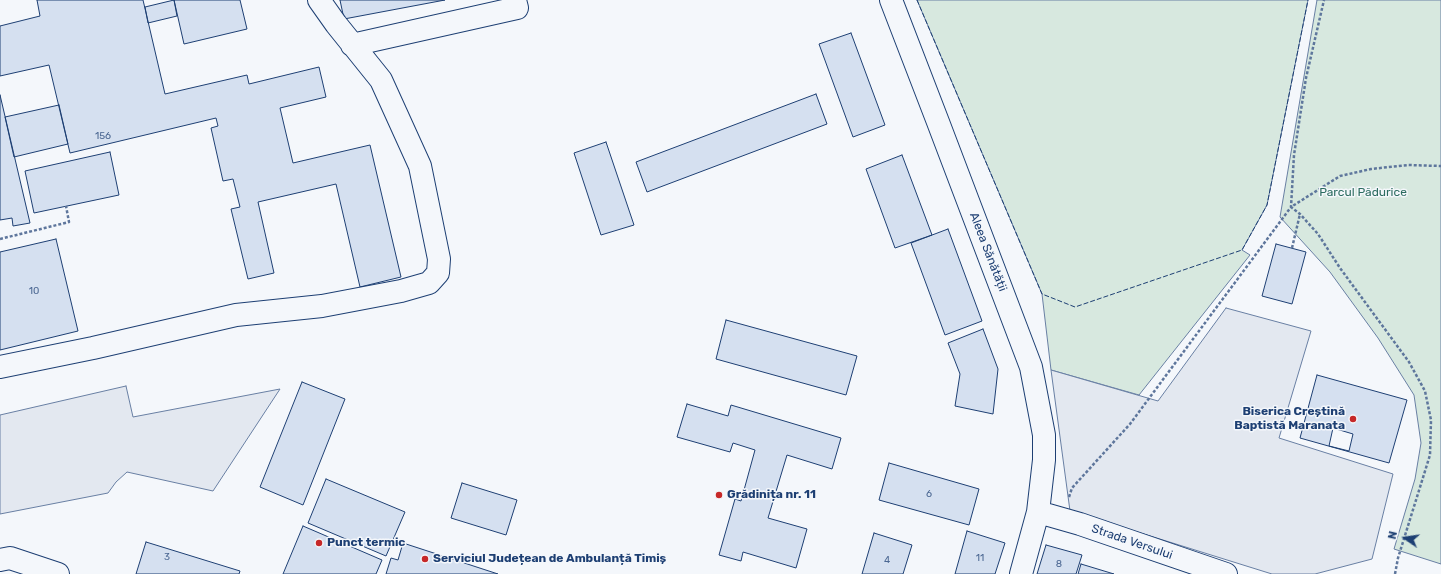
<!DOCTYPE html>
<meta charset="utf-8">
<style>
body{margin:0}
#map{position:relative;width:1441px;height:574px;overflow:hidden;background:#f4f7fb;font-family:Rubik,sans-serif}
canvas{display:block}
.north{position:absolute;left:1385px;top:518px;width:40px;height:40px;-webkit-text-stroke:3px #f4f7fb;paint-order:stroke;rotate:283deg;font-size:11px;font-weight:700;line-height:16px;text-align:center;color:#1d3f73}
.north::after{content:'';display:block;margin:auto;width:14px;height:18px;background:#1d3f73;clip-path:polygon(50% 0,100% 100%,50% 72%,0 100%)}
</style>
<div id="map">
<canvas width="1441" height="574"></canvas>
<div class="north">N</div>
</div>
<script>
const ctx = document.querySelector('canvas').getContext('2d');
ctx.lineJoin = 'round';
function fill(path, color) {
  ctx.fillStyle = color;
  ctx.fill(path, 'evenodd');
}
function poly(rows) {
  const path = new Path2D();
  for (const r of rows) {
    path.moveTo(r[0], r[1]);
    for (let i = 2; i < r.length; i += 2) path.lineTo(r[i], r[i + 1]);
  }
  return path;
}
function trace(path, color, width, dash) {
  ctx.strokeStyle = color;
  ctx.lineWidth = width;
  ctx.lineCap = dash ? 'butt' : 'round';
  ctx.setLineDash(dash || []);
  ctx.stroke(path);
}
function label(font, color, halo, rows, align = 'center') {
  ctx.font = font + ' Rubik,sans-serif';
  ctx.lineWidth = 3;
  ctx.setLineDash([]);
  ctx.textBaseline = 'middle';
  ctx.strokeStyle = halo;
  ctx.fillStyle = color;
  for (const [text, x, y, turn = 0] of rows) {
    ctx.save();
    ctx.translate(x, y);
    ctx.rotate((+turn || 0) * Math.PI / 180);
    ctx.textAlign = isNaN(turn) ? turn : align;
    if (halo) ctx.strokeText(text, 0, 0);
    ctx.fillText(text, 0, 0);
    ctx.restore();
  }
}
const green = poly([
 [917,0,1308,0,1267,205,1242,250,1250,255,1139,395,1051,370,1042,294,917,0],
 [1317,0,1441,0,1441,564,1394,549,1415,479,1421,443,1414,395,1378,338,1330,272,1280,217,1317,0]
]);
fill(green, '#d7e8df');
trace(green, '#687fa3', 1);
const parking = poly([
 [1226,308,1311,331,1279,438,1393,474,1372,559,1315,574,1272,574,1070,511,1051,370,1158,401,1226,308],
 [126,386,133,417,280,389,213,491,127,472,116,482,108,493,0,514,0,415,126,386]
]);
fill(parking, '#e3e8f0');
trace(parking, '#687fa3', 1);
const building = poly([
 [37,0,143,0,165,94,247,75,249,84,319,67,326,97,280,108,293,163,370,145,401,277,360,287,336,184,258,202,274,273,248,279,231,209,240,207,233,179,223,181,211,128,218,126,216,118,70,153,49,65,0,76,0,26,40,16,37,0],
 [174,0,177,16,148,23,145,7,174,0],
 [174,0,240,0,247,29,184,44,174,0],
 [340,0,445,0,344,19,340,0],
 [851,33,885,125,853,137,819,44,851,33],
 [816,94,827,124,647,192,636,162,816,94],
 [0,95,30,223,13,226,12,218,0,220,0,95],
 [59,105,68,144,14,157,5,117,59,105],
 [606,142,634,225,601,235,574,153,606,142],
 [110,152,119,195,34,213,25,171,110,152],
 [902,155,932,235,895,248,866,169,902,155],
 [948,229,982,321,945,335,911,243,948,229],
 [56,239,78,331,0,350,0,252,56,239],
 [1276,244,1306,252,1292,304,1262,296,1276,244],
 [726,320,857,356,846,395,716,359,726,320],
 [983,329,998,369,993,414,955,406,960,374,948,343,983,329],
 [1317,375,1407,400,1389,463,1300,438,1317,375],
 [302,382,345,399,303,505,260,487,302,382],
 [687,404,728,416,731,405,841,438,832,469,787,455,768,518,807,529,796,568,743,552,741,561,719,555,735,499,741,501,755,450,733,443,730,452,677,437,687,404],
 [1333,428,1353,434,1349,451,1329,446,1333,428],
 [889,463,979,489,969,525,879,500,889,463],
 [326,479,405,512,386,556,308,523,326,479],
 [462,483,517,500,506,535,451,518,462,483],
 [303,526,382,560,376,574,283,574,303,526],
 [967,531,1005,543,995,574,955,574,967,531],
 [874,533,912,545,903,574,862,574,874,533],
 [146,542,240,571,239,574,136,574,146,542],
 [403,543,498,574,386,574,391,558,398,560,403,543],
 [1046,545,1082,555,1076,574,1037,574,1046,545],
 [1081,564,1114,574,1078,574,1081,564]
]);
fill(building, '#d5e0f0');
trace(building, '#1d3f73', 1);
const minor = poly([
 [891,0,938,122,1031,367,1044,435,1044,460,1038,512,1021,574],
 [352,45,517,8,515,0],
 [0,367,93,348,236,315,322,306,401,291,429,283,438,273,439,259,420,166,381,80,336,24,319,0],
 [1038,512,1080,524,1226,574],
 [0,560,10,558,58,574]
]);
trace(minor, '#1d3f73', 24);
trace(poly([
 [0,239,69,222,66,206],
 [1292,248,1300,214],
 [1069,497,1072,488,1130,424,1291,207,1294,155,1306,78,1324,0],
 [1395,574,1398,558,1430,455,1431,420,1425,391,1409,362,1340,268,1318,234,1300,214,1291,207,1340,176,1371,169,1408,165,1441,166]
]), '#5e769c', 2.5, [3, 2]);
trace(minor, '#f4f7fb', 22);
trace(poly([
 [917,0,1042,294,1075,307,1242,250,1267,205,1308,0]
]), '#1d3f73', 1, [5, 2]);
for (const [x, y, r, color] of [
 [1353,419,4,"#c62828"],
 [719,495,4,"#c62828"],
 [319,543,4,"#c62828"],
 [425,559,4,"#c62828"]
]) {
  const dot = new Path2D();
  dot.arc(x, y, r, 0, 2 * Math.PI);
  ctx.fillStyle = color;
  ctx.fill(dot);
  trace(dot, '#f4f7fb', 1.5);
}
label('10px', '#4b6792', null, [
 ["156",103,136],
 ["10",34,291],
 ["6",929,494],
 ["3",167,557],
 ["11",980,558],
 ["4",887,560],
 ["8",1059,564]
]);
label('12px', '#2c6c60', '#f4f7fb', [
 ["Parcul Pădurice",1363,193]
]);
label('12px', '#1d3f73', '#f4f7fb', [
 ["Aleea Sănătății",988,252,69],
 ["Strada Versului",1132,542,19]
]);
label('bold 12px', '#1d3f73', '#f4f7fb', [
 ["Biserica Creștină",1345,412,"right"],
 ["Baptistă Maranata",1345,426,"right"],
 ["Grădinița nr. 11",727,495],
 ["Punct termic",327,543],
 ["Serviciul Județean de Ambulanță Timiș",433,559]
], 'left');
</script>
